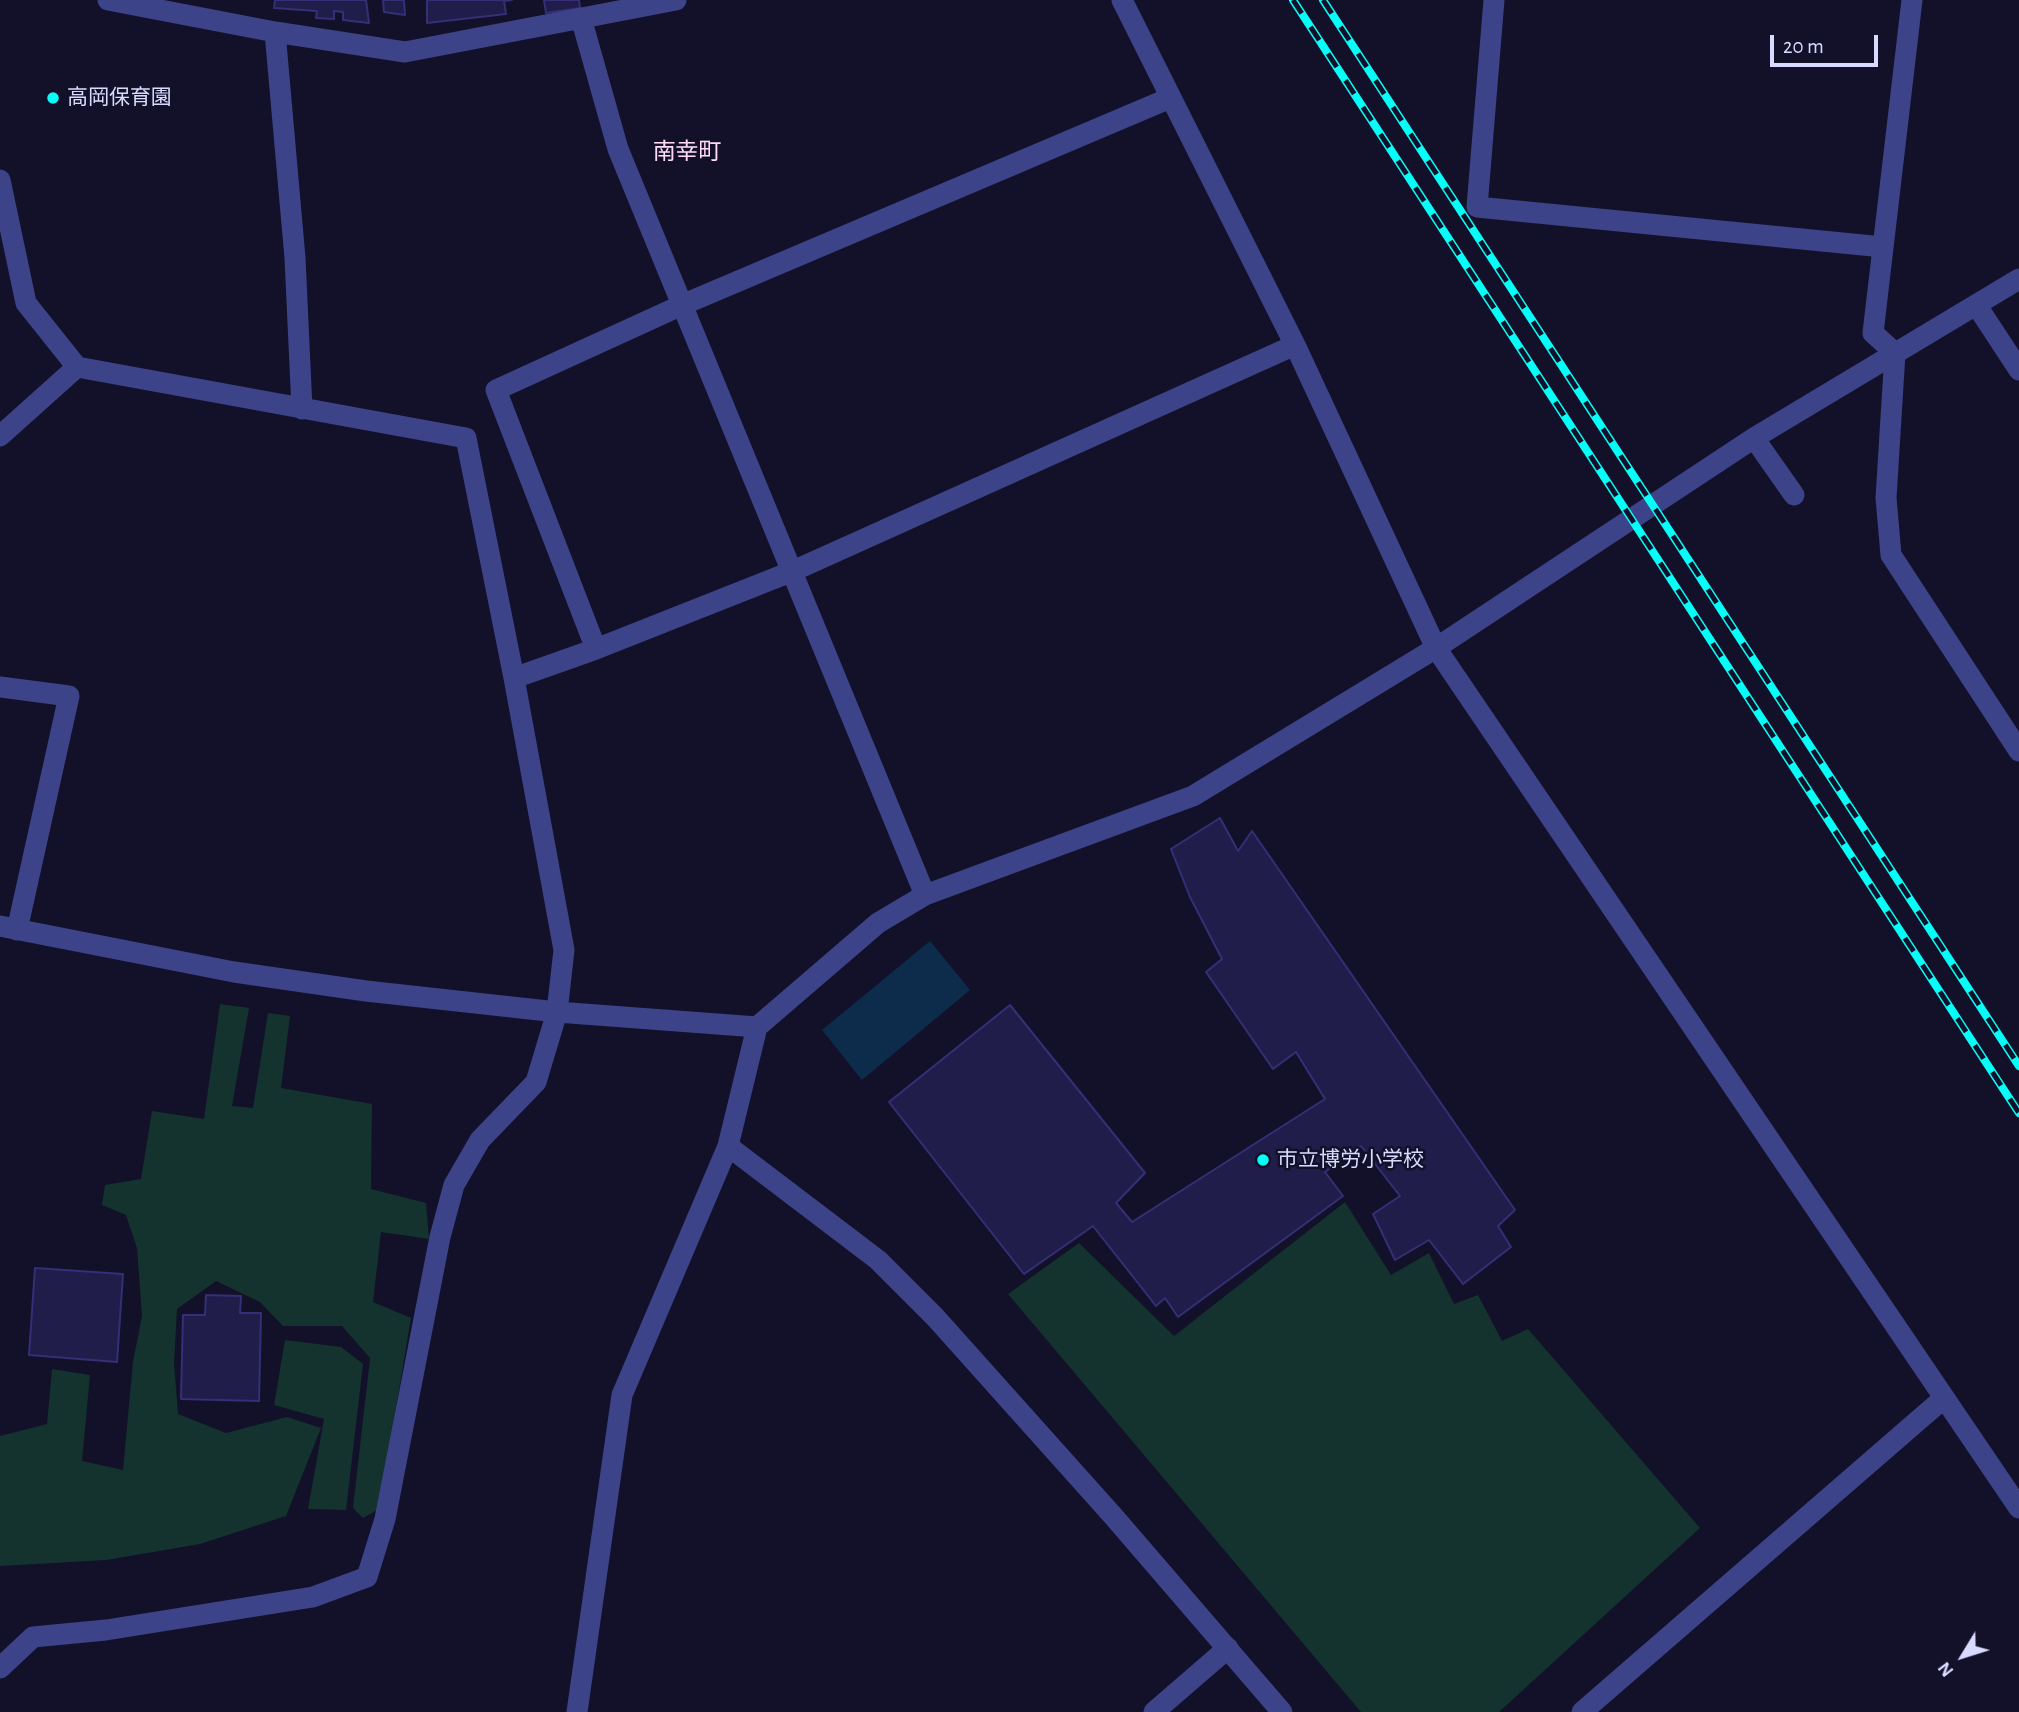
<!DOCTYPE html>
<meta charset="utf-8">
<style>
body{margin:0}
#map{position:relative;width:2019px;height:1712px;overflow:hidden;background:#121129;font-family:"Alegreya Sans",sans-serif}
canvas{display:block}
.north{position:absolute;left:1928px;top:1621px;width:70px;height:70px;-webkit-text-stroke:5px #121129;paint-order:stroke;rotate:232deg;font-size:19px;font-weight:700;line-height:28px;text-align:center;color:#d9daff}
.north::after{content:'';display:block;margin:auto;width:24px;height:32px;background:#d9daff;clip-path:polygon(50% 0,100% 100%,50% 72%,0 100%)}
.scale{position:absolute;left:1770px;top:35px;width:108px;height:32px;box-sizing:border-box;border:4px solid #d9daff;border-top:0;padding-left:9px;font-size:21px;line-height:24px;white-space:nowrap;color:#d9daff;-webkit-text-stroke:5px #121129;paint-order:stroke}
</style>
<div id="map">
<canvas width="2019" height="1712"></canvas>
<div class="north">N</div>
<div class="scale">20 m</div>
</div>
<script>
const ctx = document.querySelector('canvas').getContext('2d');
ctx.lineJoin = 'round';
function fill(path, color) {
  ctx.fillStyle = color;
  ctx.fill(path, 'evenodd');
}
function poly(rows) {
  const path = new Path2D();
  for (const r of rows) {
    path.moveTo(r[0], r[1]);
    for (let i = 2; i < r.length; i += 2) path.lineTo(r[i], r[i + 1]);
  }
  return path;
}
function trace(path, color, width, dash) {
  ctx.strokeStyle = color;
  ctx.lineWidth = width;
  ctx.lineCap = dash ? 'butt' : 'round';
  ctx.setLineDash(dash || []);
  ctx.stroke(path);
}
function label(font, color, halo, rows, align = 'center') {
  ctx.font = font + ' "Alegreya Sans","Noto Sans JP",sans-serif';
  ctx.lineWidth = 5;
  ctx.setLineDash([]);
  ctx.textBaseline = 'middle';
  ctx.strokeStyle = halo;
  ctx.fillStyle = color;
  for (const [text, x, y, turn = 0] of rows) {
    ctx.save();
    ctx.translate(x, y);
    ctx.rotate((+turn || 0) * Math.PI / 180);
    ctx.textAlign = isNaN(turn) ? turn : align;
    if (halo) ctx.strokeText(text, 0, 0);
    ctx.fillText(text, 0, 0);
    ctx.restore();
  }
}
fill(poly([
 [220,1004,249,1008,232,1106,253,1108,268,1013,290,1016,281,1088,372,1104,371,1189,426,1203,429,1239,381,1232,373,1302,411,1318,379,1509,363,1518,353,1508,370,1358,342,1326,283,1326,260,1302,216,1281,177,1309,174,1363,178,1414,226,1433,287,1417,321,1428,286,1516,200,1544,106,1560,0,1566,0,1436,47,1424,52,1369,90,1375,82,1461,123,1470,133,1362,142,1316,137,1248,126,1215,102,1205,105,1185,141,1179,152,1111,204,1119],
 [1345,1202,1391,1275,1429,1253,1454,1304,1478,1295,1502,1341,1528,1329,1700,1528,1499,1712,1361,1712,1008,1294,1079,1243,1174,1336],
 [285,1340,341,1347,363,1364,346,1510,308,1509,324,1419,274,1405]
]), '#14332e');
fill(poly([
 [930,941,970,990,862,1080,822,1030]
]), '#0d2c4c');
const building = poly([
 [275,0,366,0,369,23,343,20,343,12,334,11,334,19,316,18,317,11,274,8,275,0],
 [383,0,404,0,405,15,384,12,383,0],
 [427,0,512,0,504,1,506,14,427,23,427,0],
 [544,0,579,0,580,8,546,13,544,0],
 [1220,818,1238,851,1252,831,1515,1210,1498,1226,1511,1247,1463,1284,1429,1240,1395,1260,1373,1214,1400,1196,1361,1146,1325,1172,1343,1196,1178,1317,1165,1298,1156,1306,1093,1226,1024,1274,889,1102,1010,1005,1145,1173,1116,1203,1132,1222,1325,1099,1296,1052,1273,1069,1206,972,1222,959,1190,897,1171,849,1220,818],
 [35,1268,123,1274,117,1362,29,1355,35,1268],
 [206,1295,241,1296,240,1313,261,1313,259,1401,181,1399,183,1315,205,1315,206,1295]
]);
fill(building, '#201d4a');
trace(building, '#342f76', 2);
trace(poly([
 [108,0,275,32,405,52,676,0],
 [1122,0,1295,345,1436,648,2019,1508],
 [1494,0,1477,207,1883,247],
 [1912,0,1873,333,1895,353,1886,498,1891,555,2019,751],
 [581,18,618,149,925,895],
 [275,32,295,258,302,409],
 [0,180,26,303,77,367,466,438,514,678,564,950,557,1012,536,1082,480,1140,454,1185,440,1237,385,1519,367,1577,313,1597,106,1630,33,1637,0,1668],
 [1977,306,2019,370],
 [0,436,77,367],
 [1754,438,1794,495],
 [596,649,496,390,682,305,1170,98],
 [514,678,596,649,793,571,1295,345],
 [0,687,69,696,17,930],
 [0,926,234,972,366,991,557,1012,757,1027],
 [728,1146,878,1260,935,1317,1114,1517,1282,1712],
 [577,1712,622,1395,728,1146,757,1027,878,923,925,895,1193,796,1436,648,1754,438,2019,279],
 [1154,1712,1228,1648],
 [1582,1712,1944,1398]
]), '#3c4388', 21);
const rail = poly([
 [1293,0,2019,1113],
 [1323,0,2019,1066]
]);
trace(rail, '#07fdf8', 8);
trace(rail, '#121129', 5, [16]);
for (const [x, y, r, color] of [
 [53,98,7,"#07fdf8"],
 [1263,1160,7,"#07fdf8"]
]) {
  const dot = new Path2D();
  dot.arc(x, y, r, 0, 2 * Math.PI);
  ctx.fillStyle = color;
  ctx.fill(dot);
  trace(dot, '#121129', 2.5);
}
label('21px', '#d9daff', '#121129', [
 ["高岡保育園",67,98],
 ["市立博労小学校",1277,1160]
], 'left');
label('23px', '#ffdbf6', '#121129', [
 ["南幸町",687,152]
]);
</script>
